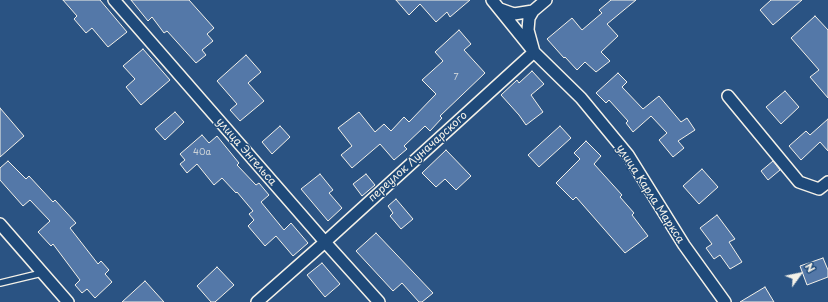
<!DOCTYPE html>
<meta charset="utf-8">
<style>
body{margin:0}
#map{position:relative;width:828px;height:302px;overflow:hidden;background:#2a5383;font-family:"Playpen Sans",sans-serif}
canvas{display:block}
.north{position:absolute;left:780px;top:254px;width:40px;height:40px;-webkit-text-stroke:3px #1f4a7a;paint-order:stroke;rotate:57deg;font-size:11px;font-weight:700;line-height:16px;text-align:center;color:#f4f1e8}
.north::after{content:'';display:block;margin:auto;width:14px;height:18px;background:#f4f1e8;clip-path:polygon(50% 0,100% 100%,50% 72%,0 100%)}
</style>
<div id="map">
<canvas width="828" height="302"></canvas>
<div class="north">N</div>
</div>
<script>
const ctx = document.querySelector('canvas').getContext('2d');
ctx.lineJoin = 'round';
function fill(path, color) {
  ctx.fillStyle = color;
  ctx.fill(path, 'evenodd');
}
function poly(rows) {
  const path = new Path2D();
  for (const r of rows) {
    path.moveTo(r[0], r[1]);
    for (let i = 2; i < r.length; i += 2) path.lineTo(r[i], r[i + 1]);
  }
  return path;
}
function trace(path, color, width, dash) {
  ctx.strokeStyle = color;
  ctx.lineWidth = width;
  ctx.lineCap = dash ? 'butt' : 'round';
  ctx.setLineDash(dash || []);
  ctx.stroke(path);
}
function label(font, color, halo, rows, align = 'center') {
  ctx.font = font + ' "Playpen Sans",sans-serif';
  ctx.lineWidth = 3;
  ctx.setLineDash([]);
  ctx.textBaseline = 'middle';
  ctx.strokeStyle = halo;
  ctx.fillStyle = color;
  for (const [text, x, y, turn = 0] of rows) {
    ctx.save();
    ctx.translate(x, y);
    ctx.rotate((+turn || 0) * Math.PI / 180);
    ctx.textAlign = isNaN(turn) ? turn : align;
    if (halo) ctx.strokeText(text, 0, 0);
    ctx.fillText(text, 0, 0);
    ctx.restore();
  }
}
const building = poly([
 [63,0,100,0,127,32,108,47,92,28,86,33,74,19,77,16,63,0],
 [131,0,189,0,214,28,207,34,213,41,202,50,206,55,196,63,167,31,164,33,152,17,148,21,131,0],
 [396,0,470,0,450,17,447,12,436,22,420,4,409,15,396,0],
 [611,0,636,0,607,24,618,36,601,52,610,61,596,72,585,62,577,70,565,57,564,58,547,39,572,18,582,30,602,13,599,10,611,0],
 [771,0,802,0,773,25,760,10,771,0],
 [815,16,828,30,828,98,810,77,819,70,791,38,815,16],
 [459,30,471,44,464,50,485,73,440,116,442,118,430,131,425,126,404,146,407,149,394,160,380,144,352,168,341,155,352,146,338,128,359,112,375,132,384,124,391,131,404,117,409,122,436,94,422,80,443,61,435,52,459,30],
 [143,49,170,80,141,105,126,87,135,79,123,66,143,49],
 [246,55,261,72,248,83,264,101,240,121,230,110,237,104,217,81,246,55],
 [532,71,544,84,531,95,543,112,526,125,519,115,501,95,517,80,519,83,532,71],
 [618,73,627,82,622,87,643,109,659,96,681,122,687,118,695,130,678,141,684,148,673,157,659,140,667,133,651,116,633,132,626,123,628,121,609,100,606,103,596,93,618,73],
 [785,91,799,107,781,124,766,107,785,91],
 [0,108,24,136,0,157,0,108],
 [175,112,184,122,165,140,155,129,175,112],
 [828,119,828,151,820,142,801,160,789,146,806,131,810,135,828,119],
 [280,126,290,137,272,154,262,142,280,126],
 [560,126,571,138,539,167,528,155,560,126],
 [202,135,209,143,217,136,239,163,237,165,256,185,259,183,269,195,261,202,284,230,291,223,308,243,293,256,276,236,265,246,248,226,254,220,249,214,253,211,237,192,236,193,222,178,214,185,197,164,187,173,180,164,185,160,180,154,202,135],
 [586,141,601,156,594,164,622,195,620,197,634,213,632,215,648,236,625,253,576,197,573,200,556,183,580,159,574,153,586,141],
 [446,150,471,176,456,190,445,179,436,187,422,173,446,150],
 [8,161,26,179,29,176,53,202,55,200,76,223,70,228,98,264,101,261,109,270,105,274,112,282,95,298,87,289,82,293,75,285,80,280,53,244,51,246,38,232,50,221,30,200,23,206,0,180,0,168,8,161],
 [773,161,780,170,768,180,761,171,773,161],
 [702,169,718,187,699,204,683,186,702,169],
 [320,174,333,190,329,193,342,208,328,221,301,189,320,174],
 [366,174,375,185,362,196,353,184,366,174],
 [396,199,413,219,401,229,390,216,393,213,388,206,396,199],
 [717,215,735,239,729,242,742,262,730,269,720,255,714,259,706,248,712,244,700,228,717,215],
 [376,233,433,293,422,302,419,302,402,283,393,291,356,251,376,233],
 [823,258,828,270,828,277,807,285,800,266,823,258],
 [322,263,340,284,325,297,307,275,322,263],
 [217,267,234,285,215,302,211,302,197,286,217,267],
 [145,281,164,302,122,302,145,281],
 [765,287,774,302,740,302,765,287]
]);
fill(building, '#5478a8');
trace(building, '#f4f1e8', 1);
const service = poly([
 [0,283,42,273]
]);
const minor = poly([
 [114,0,325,242,379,302],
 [492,0,534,52,581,98,628,155,684,245,725,302],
 [500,9,514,14,533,11],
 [728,96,799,182,819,189,828,182],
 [0,224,68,302],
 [257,302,325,242,534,52,528,30,529,18,533,11,546,0]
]);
trace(service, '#f4f1e8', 8);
trace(minor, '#f4f1e8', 14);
trace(service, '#1f4a7a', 5.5);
trace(minor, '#1f4a7a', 11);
label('9px', '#ccd3d8', null, [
 ["7",456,78],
 ["40а",202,153]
]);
label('11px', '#f4f1e8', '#1f4a7a', [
 ["улица Энгельса",246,152,49],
 ["переулок Луначарского",418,157,-42],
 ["улица Карла Маркса",650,194,57]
]);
</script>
